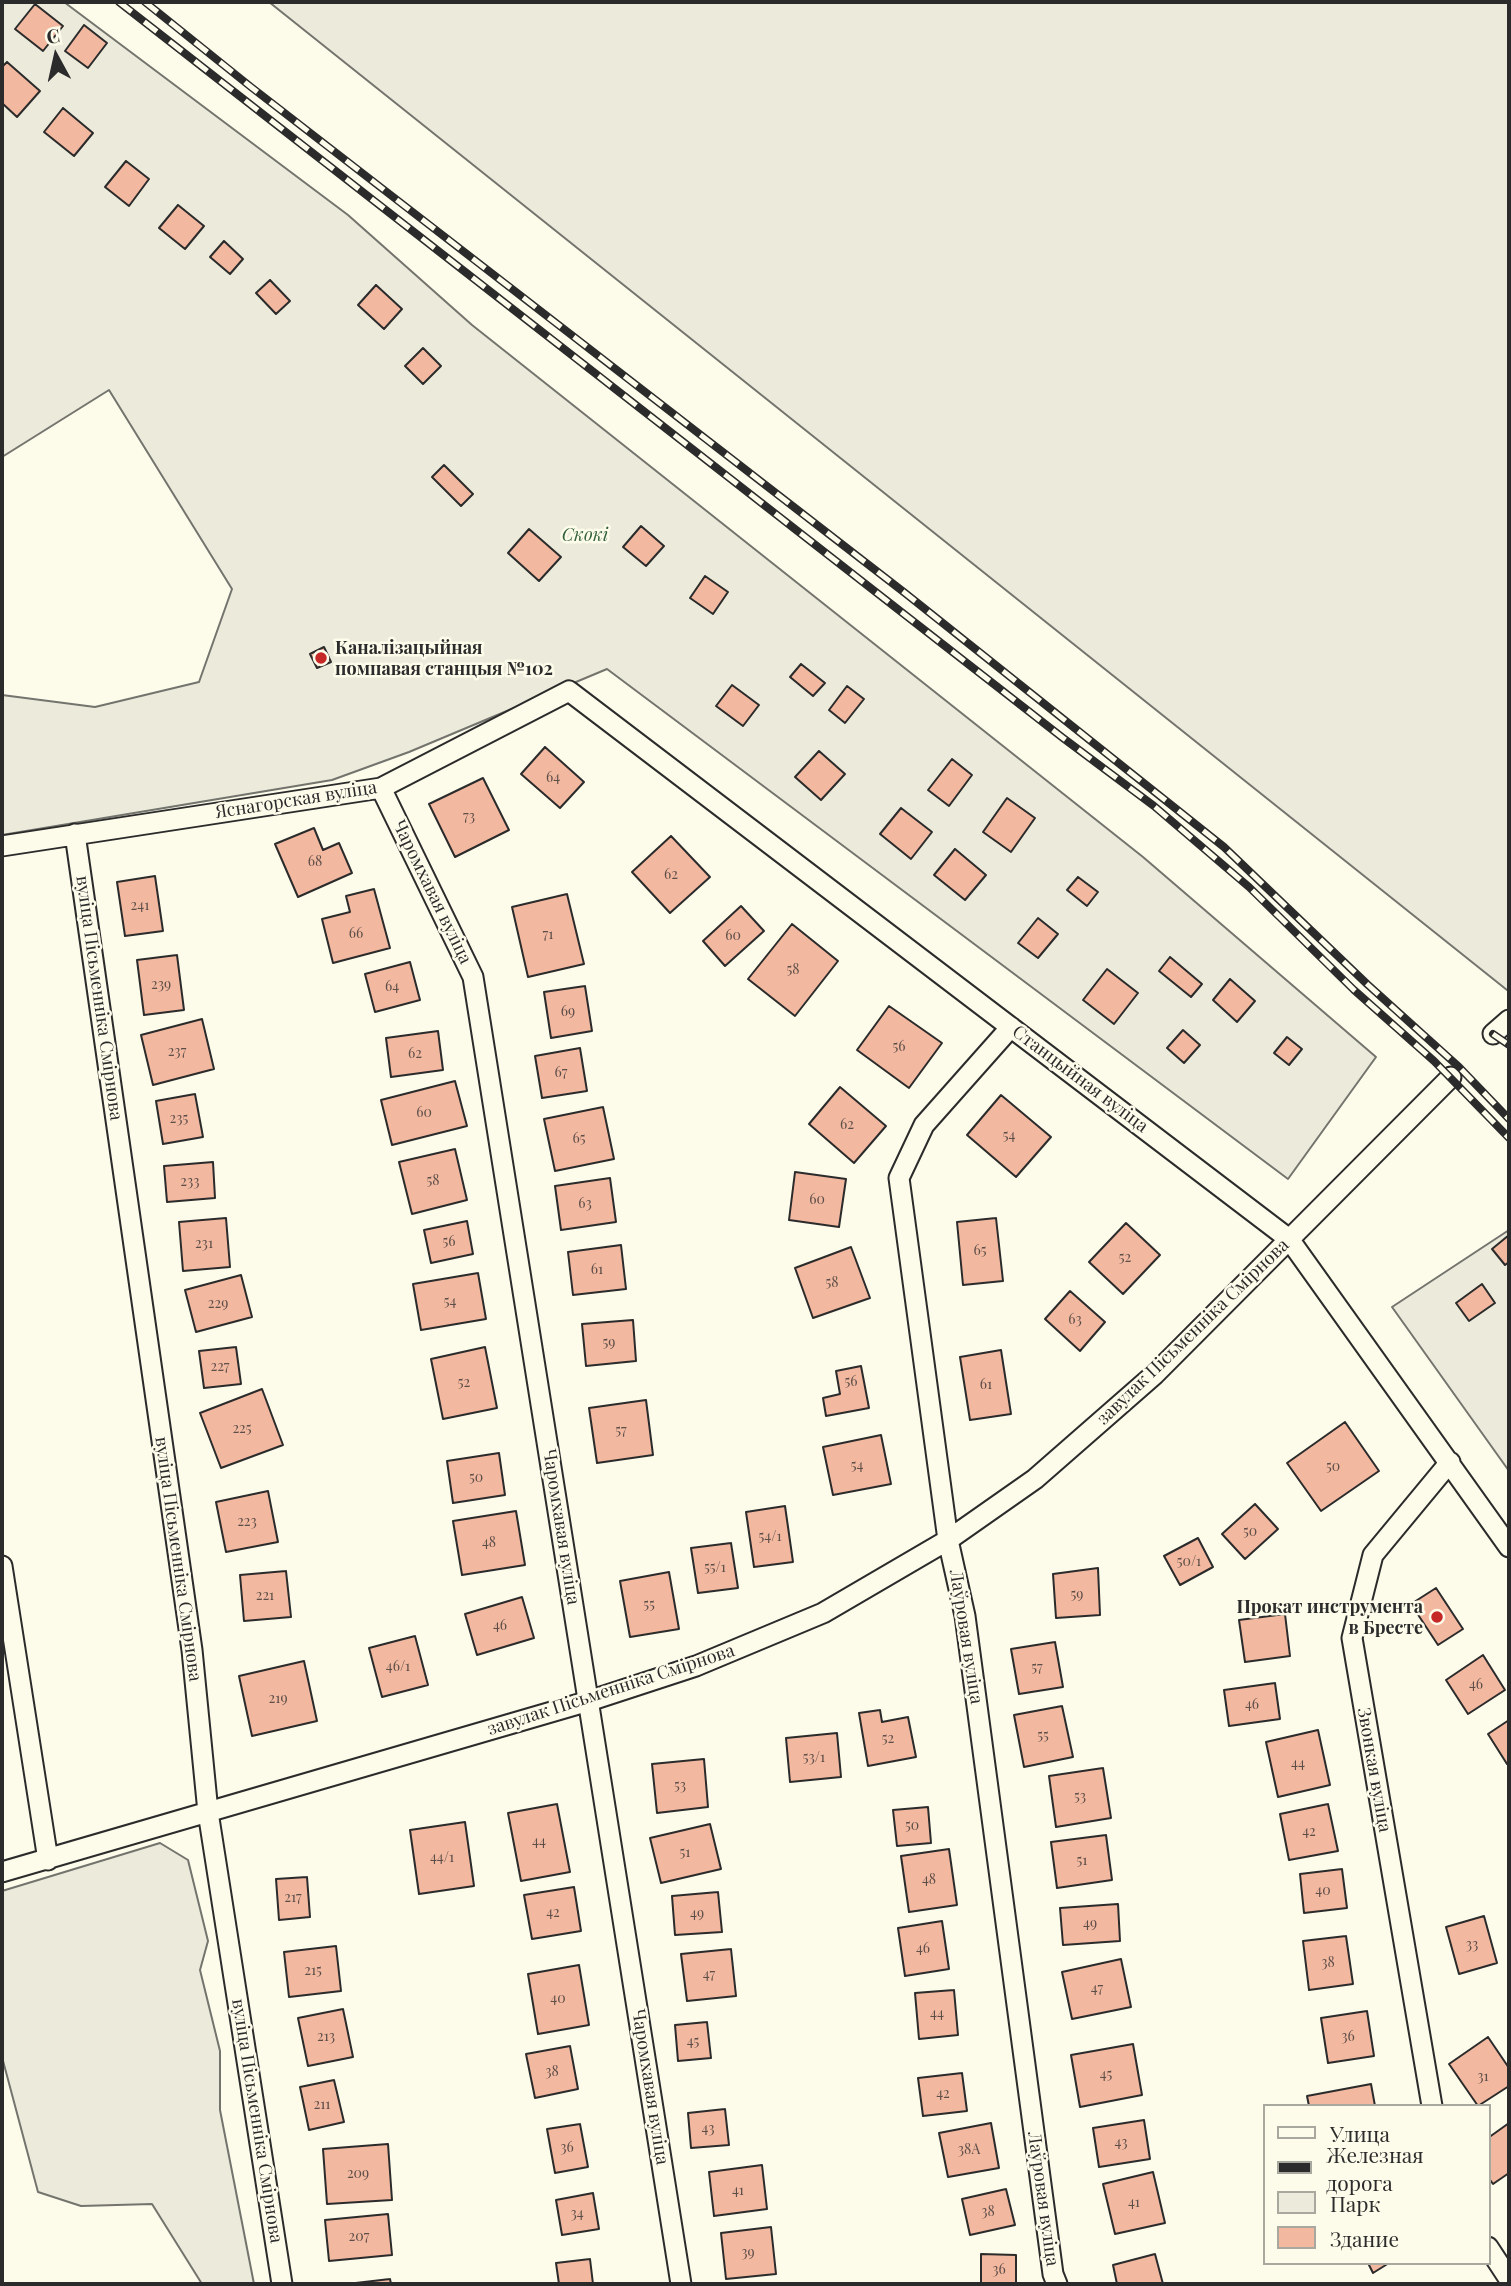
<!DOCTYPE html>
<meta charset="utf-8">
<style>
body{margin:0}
#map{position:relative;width:1511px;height:2286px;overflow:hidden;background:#fdfbea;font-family:"Playfair Display",serif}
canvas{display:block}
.frame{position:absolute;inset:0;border:4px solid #2b2b2b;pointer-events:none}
.legend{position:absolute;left:1263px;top:2104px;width:228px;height:161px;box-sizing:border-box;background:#fdfbea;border:2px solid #a9a89e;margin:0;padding:9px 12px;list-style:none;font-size:21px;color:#2b2b2b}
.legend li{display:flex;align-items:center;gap:14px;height:35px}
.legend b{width:35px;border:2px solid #a9a89e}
.north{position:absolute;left:21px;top:21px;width:70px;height:70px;-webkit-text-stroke:5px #fdfbea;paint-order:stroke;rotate:352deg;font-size:19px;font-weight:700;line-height:28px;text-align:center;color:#2b2b2b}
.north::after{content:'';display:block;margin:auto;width:24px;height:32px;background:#2b2b2b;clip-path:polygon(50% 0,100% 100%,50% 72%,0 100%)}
</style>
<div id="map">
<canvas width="1511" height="2286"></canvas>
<div class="frame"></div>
<ul class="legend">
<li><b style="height:9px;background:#fdfbea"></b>Улица</li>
<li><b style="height:9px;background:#2b2b2b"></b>Железная дорога</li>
<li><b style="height:19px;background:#ecebdb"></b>Парк</li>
<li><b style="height:19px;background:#f2b8a0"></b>Здание</li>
</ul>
<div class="north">С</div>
</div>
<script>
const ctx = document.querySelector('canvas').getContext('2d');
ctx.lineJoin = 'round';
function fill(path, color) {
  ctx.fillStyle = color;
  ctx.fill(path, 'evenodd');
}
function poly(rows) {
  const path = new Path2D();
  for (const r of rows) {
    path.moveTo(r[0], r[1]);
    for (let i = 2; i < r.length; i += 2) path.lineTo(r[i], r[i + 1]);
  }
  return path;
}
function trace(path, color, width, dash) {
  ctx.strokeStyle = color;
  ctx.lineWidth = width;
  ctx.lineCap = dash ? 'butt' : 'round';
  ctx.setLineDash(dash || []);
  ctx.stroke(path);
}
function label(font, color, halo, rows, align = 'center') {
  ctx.font = font + ' "Playfair Display",serif';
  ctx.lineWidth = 5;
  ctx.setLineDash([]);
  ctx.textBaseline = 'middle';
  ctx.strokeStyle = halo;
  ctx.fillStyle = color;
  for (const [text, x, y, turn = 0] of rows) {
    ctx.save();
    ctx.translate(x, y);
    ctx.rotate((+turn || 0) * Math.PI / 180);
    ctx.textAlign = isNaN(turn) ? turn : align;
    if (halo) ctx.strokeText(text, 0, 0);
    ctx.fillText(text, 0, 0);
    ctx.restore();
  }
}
const green = poly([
 [2,2,64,2,348,215,472,325,1143,857,1376,1057,1288,1179,607,669,409,752,332,780,2,835,2,695,95,707,199,682,232,589,109,390,2,457,2,2],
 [269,2,1509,2,1509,988,1507,990,269,2],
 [1509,1230,1509,1471,1392,1307,1509,1230],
 [160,1843,188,1860,208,1941,200,1970,220,2051,220,2110,254,2284,202,2284,152,2204,81,2206,38,2192,2,2057,2,1891,160,1843]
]);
fill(green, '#ecebdb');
trace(green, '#74746e', 2);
const building = poly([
 [35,4,63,26,43,51,15,29,35,4],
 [84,25,107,43,88,68,65,51,84,25],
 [7,62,40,91,17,117,2,103,2,67,7,62],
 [63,108,93,133,74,156,44,132,63,108],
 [126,161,149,179,129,206,105,187,126,161],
 [178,205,204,226,185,249,159,228,178,205],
 [224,241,243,259,230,274,210,257,224,241],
 [270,280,290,301,276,314,256,293,270,280],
 [376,285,402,309,384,329,358,305,376,285],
 [423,348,441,366,423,384,405,366,423,348],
 [444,465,473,494,461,506,432,477,444,465],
 [641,526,664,546,646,566,623,547,641,526],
 [529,529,561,557,539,581,508,553,529,529],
 [705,576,728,592,713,614,690,598,705,576],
 [324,647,331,662,317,668,310,654,324,647],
 [801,664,825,683,813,696,790,677,801,664],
 [732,685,759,705,743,726,716,706,732,685],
 [847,686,864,699,845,723,829,710,847,686],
 [545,747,584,782,560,808,521,774,545,747],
 [819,751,845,774,821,800,795,777,819,751],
 [952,759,972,775,949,806,928,790,952,759],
 [483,778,509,830,455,857,429,804,483,778],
 [1007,798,1035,818,1011,852,983,832,1007,798],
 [901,808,932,832,911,859,880,834,901,808],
 [314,828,323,850,339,843,352,873,298,897,275,844,314,828],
 [671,836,710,877,670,913,632,872,671,836],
 [955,849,986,875,965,900,934,875,955,849],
 [155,876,163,931,125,936,117,882,155,876],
 [1078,877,1098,892,1087,906,1067,890,1078,877],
 [374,889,390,948,333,963,322,919,350,912,346,896,374,889],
 [567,894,584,964,528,977,512,907,567,894],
 [741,906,764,931,725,966,703,941,741,906],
 [1038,918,1058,934,1038,958,1018,943,1038,918],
 [792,924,838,961,795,1016,748,979,792,924],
 [177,955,184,1010,144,1015,137,960,177,955],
 [1170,957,1202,984,1191,997,1159,971,1170,957],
 [410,962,420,1000,375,1012,365,974,410,962],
 [1107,969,1138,993,1114,1024,1083,1000,1107,969],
 [1230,979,1255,1001,1237,1022,1213,1000,1230,979],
 [585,986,592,1031,551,1038,544,992,585,986],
 [889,1006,942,1043,909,1088,857,1050,889,1006],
 [202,1019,214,1069,153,1085,141,1035,202,1019],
 [1183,1030,1200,1045,1184,1063,1167,1048,1183,1030],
 [438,1031,443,1070,391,1077,386,1038,438,1031],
 [1287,1037,1302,1049,1289,1065,1274,1053,1287,1037],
 [580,1048,587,1091,542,1098,535,1056,580,1048],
 [455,1081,467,1126,392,1145,381,1100,455,1081],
 [840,1087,886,1126,854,1163,809,1124,840,1087],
 [195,1094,203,1137,163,1144,156,1101,195,1094],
 [1001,1095,1051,1137,1016,1177,967,1135,1001,1095],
 [603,1107,614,1159,555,1171,544,1119,603,1107],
 [455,1149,467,1200,412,1214,399,1162,455,1149],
 [213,1162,215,1198,167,1202,164,1166,213,1162],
 [795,1172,846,1179,839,1227,789,1220,795,1172],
 [610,1178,616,1222,561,1230,555,1186,610,1178],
 [226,1218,230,1267,183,1271,179,1222,226,1218],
 [996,1218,1003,1281,963,1285,957,1222,996,1218],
 [467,1221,473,1254,431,1263,424,1230,467,1221],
 [1126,1223,1160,1255,1123,1294,1089,1262,1126,1223],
 [1509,1235,1509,1262,1505,1265,1492,1249,1509,1235],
 [621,1245,626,1289,573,1295,568,1252,621,1245],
 [851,1247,870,1298,813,1318,795,1268,851,1247],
 [478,1273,486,1319,421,1330,413,1284,478,1273],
 [241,1275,252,1317,196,1332,185,1290,241,1275],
 [1482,1284,1495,1303,1469,1321,1456,1303,1482,1284],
 [1070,1291,1105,1322,1080,1351,1045,1319,1070,1291],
 [633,1320,636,1361,586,1366,582,1324,633,1320],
 [236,1347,241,1384,204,1388,199,1351,236,1347],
 [485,1347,497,1408,443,1419,431,1359,485,1347],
 [1001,1350,1011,1414,970,1420,960,1357,1001,1350],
 [861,1366,869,1408,826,1416,823,1398,840,1394,836,1371,861,1366],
 [262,1389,283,1445,221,1468,200,1413,262,1389],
 [646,1400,653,1455,597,1463,589,1408,646,1400],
 [1345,1422,1379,1471,1321,1511,1287,1463,1345,1422],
 [881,1435,891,1484,833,1495,823,1447,881,1435],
 [499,1453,505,1495,453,1503,447,1461,499,1453],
 [268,1491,278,1542,226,1552,216,1502,268,1491],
 [1255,1504,1278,1529,1245,1559,1222,1534,1255,1504],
 [785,1506,793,1562,754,1567,746,1512,785,1506],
 [516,1511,525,1565,462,1575,453,1521,516,1511],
 [1198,1538,1213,1567,1180,1585,1164,1556,1198,1538],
 [731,1543,738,1588,698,1593,691,1548,731,1543],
 [1098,1568,1100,1615,1056,1618,1053,1574,1098,1568],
 [286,1571,291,1617,244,1621,240,1575,286,1571],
 [669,1572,679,1629,630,1637,620,1581,669,1572],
 [1436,1588,1463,1629,1438,1645,1411,1604,1436,1588],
 [522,1597,534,1638,477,1655,465,1614,522,1597],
 [1285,1614,1290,1656,1245,1662,1239,1620,1285,1614],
 [415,1636,428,1685,382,1697,369,1648,415,1636],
 [1055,1642,1063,1687,1019,1694,1011,1649,1055,1642],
 [1483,1655,1505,1690,1468,1714,1446,1680,1483,1655],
 [304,1661,317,1721,252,1736,239,1676,304,1661],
 [1275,1683,1280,1719,1229,1726,1224,1690,1275,1683],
 [1062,1706,1073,1757,1024,1767,1014,1715,1062,1706],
 [880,1710,882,1722,908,1717,916,1757,868,1766,859,1713,880,1710],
 [1509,1720,1509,1763,1507,1764,1488,1734,1509,1720],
 [1318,1730,1330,1785,1278,1797,1266,1742,1318,1730],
 [837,1733,841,1777,790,1782,786,1738,837,1733],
 [704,1759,708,1807,657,1813,652,1764,704,1759],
 [1103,1768,1111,1818,1056,1827,1049,1776,1103,1768],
 [557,1804,570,1872,521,1881,508,1813,557,1804],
 [1328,1804,1338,1851,1289,1860,1280,1814,1328,1804],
 [928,1807,931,1843,897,1846,893,1810,928,1807],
 [465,1822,474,1886,419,1894,410,1830,465,1822],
 [710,1824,721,1869,661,1883,650,1838,710,1824],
 [1106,1835,1112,1880,1057,1888,1051,1842,1106,1835],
 [949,1849,957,1905,909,1912,901,1856,949,1849],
 [1342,1869,1347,1908,1304,1913,1300,1874,1342,1869],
 [307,1877,310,1917,279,1920,276,1879,307,1877],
 [574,1887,581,1931,532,1939,524,1895,574,1887],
 [718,1892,722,1932,675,1935,672,1896,718,1892],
 [1118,1904,1120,1941,1063,1945,1060,1908,1118,1904],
 [1484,1916,1497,1963,1459,1974,1446,1927,1484,1916],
 [942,1921,949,1969,905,1976,898,1928,942,1921],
 [1346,1936,1353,1984,1309,1990,1303,1941,1346,1936],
 [336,1946,341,1991,289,1997,284,1952,336,1946],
 [731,1949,736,1996,687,2001,681,1954,731,1949],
 [1121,1959,1131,2007,1072,2019,1062,1972,1121,1959],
 [579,1965,589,2025,538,2034,528,1974,579,1965],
 [954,1990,958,2035,919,2039,915,1993,954,1990],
 [343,2009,353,2057,308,2066,298,2018,343,2009],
 [1367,2011,1374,2056,1328,2063,1321,2018,1367,2011],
 [707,2022,711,2058,678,2061,675,2025,707,2022],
 [1488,2037,1509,2068,1509,2086,1478,2106,1449,2064,1488,2037],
 [1133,2044,1142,2095,1080,2107,1071,2055,1133,2044],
 [570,2046,578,2089,535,2098,526,2054,570,2046],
 [962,2073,967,2111,923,2116,918,2078,962,2073],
 [334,2080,344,2122,309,2130,300,2087,334,2080],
 [1371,2084,1375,2106,1309,2106,1307,2096,1371,2084],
 [725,2109,729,2145,691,2148,688,2113,725,2109],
 [1144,2120,1150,2159,1099,2167,1093,2128,1144,2120],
 [991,2123,999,2168,948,2177,939,2133,991,2123],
 [1509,2123,1509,2173,1493,2184,1488,2177,1488,2138,1509,2123],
 [580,2124,588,2167,555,2173,547,2129,580,2124],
 [388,2144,392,2200,327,2204,323,2149,388,2144],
 [762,2165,767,2209,714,2216,709,2172,762,2165],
 [1153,2172,1165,2223,1115,2234,1103,2184,1153,2172],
 [1006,2189,1015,2225,970,2235,962,2199,1006,2189],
 [593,2193,599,2229,562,2235,556,2200,593,2193],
 [388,2214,392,2255,329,2261,325,2220,388,2214],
 [771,2227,776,2274,726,2279,721,2233,771,2227],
 [981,2254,1016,2255,1016,2284,981,2284,981,2254],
 [1155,2254,1163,2284,1117,2284,1113,2265,1155,2254],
 [590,2259,593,2284,559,2284,556,2263,590,2259],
 [1368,2263,1389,2263,1373,2273,1368,2263],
 [390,2279,391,2284,347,2284,390,2279]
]);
fill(building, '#f2b8a0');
trace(building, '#2b2b2b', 2);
const street = poly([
 [381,788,473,977,681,2284],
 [75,834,192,1650,208,1812,282,2284],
 [2,846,381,788,569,691,1289,1239,1509,1547],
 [1011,1027,924,1125,899,1178,948,1540,965,1616,1053,2274,1057,2284],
 [1493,1034,1509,1020],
 [2,1566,48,1860],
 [2,1872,589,1701,696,1666,823,1613,948,1540,1035,1479,1155,1374,1451,1077],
 [1432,2106,1352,1638,1373,1555,1450,1462],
 [1488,2247,1509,2279]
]);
trace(street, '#2b2b2b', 23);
trace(street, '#fdfbea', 19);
const rail = poly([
 [119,2,1063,738,1154,806,1249,887,1354,990,1434,1061,1509,1138],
 [145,2,251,87,905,593,1224,847,1367,984,1459,1067,1509,1119],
 [1493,1034,1509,1045]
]);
trace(rail, '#2b2b2b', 8);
trace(rail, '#fdfbea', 5, [16]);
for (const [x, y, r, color] of [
 [321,658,7,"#c62828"],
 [1437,1617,7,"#c62828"]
]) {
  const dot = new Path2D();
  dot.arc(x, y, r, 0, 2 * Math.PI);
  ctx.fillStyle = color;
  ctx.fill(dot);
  trace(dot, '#fdfbea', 2.5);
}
label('14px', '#5d4e48', null, [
 ["64",553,778],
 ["73",469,817],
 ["68",315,862],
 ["62",671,875],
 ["241",140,906],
 ["66",356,934],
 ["71",548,935],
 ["60",733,936],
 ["58",793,970],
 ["239",161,985],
 ["64",392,987],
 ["69",568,1012],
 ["56",899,1047],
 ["237",177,1052],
 ["62",415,1054],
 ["67",561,1073],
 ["60",424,1113],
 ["235",179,1119],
 ["62",847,1125],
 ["54",1009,1136],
 ["65",579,1139],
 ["58",433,1181],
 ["233",190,1182],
 ["60",817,1200],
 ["63",585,1204],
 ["56",449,1242],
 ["231",204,1244],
 ["65",980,1251],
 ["52",1125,1258],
 ["61",597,1270],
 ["58",832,1283],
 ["54",450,1302],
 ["229",218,1304],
 ["63",1075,1320],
 ["59",609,1343],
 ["227",220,1367],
 ["56",851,1382],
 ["52",464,1383],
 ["61",986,1385],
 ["225",242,1429],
 ["57",621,1431],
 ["54",857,1466],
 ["50",1333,1467],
 ["50",476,1478],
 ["223",247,1522],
 ["50",1250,1532],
 ["54/1",770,1537],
 ["48",489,1543],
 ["50/1",1189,1562],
 ["55/1",715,1568],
 ["59",1077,1595],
 ["221",265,1596],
 ["55",649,1605],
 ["46",500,1626],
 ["46/1",398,1667],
 ["57",1037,1668],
 ["46",1476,1685],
 ["219",278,1699],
 ["46",1252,1705],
 ["55",1043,1736],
 ["52",888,1739],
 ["53/1",814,1758],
 ["44",1298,1764],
 ["53",680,1786],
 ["53",1080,1797],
 ["50",912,1826],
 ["42",1309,1832],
 ["44",539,1842],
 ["51",685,1853],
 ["44/1",442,1858],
 ["51",1082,1861],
 ["48",929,1880],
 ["40",1323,1891],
 ["217",293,1898],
 ["42",553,1913],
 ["49",697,1914],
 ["49",1090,1924],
 ["33",1472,1945],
 ["46",923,1949],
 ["38",1328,1963],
 ["215",313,1971],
 ["47",709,1975],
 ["47",1097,1989],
 ["40",558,1999],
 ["44",937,2014],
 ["213",326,2037],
 ["36",1348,2037],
 ["45",693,2042],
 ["38",552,2072],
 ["45",1106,2075],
 ["31",1483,2077],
 ["42",943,2094],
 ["211",322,2105],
 ["43",708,2129],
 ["43",1121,2143],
 ["36",567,2148],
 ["38А",969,2150],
 ["209",358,2174],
 ["41",738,2191],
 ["41",1134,2203],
 ["38",988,2212],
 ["34",577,2214],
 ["207",359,2237],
 ["39",748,2253],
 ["36",999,2270]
]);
label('italic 18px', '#34623c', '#fdfbea', [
 ["Скокі",585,535]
]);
label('bold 18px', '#2b2b2b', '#fdfbea', [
 ["Каналізацыйная",335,648],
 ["помпавая станцыя №102",335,669],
 ["Прокат инструмента",1423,1607,"right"],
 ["в Бресте",1423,1628,"right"]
], 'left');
label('18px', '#2b2b2b', '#fdfbea', [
 ["Яснагорская вуліца",296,800,-9],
 ["Чаромхавая вуліца",432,892,64],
 ["вуліца Пісьменніка Смірнова",99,998,82],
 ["Станцыйная вуліца",1080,1079,37],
 ["завулак Пісьменніка Смірнова",1193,1332,-44],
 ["Чаромхавая вуліца",561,1527,81],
 ["вуліца Пісьменніка Смірнова",178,1559,82],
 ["Лаўровая вуліца",966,1637,81],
 ["завулак Пісьменніка Смірнова",611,1690,-18],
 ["Звонкая вуліца",1374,1770,80],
 ["Чаромхавая вуліца",650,2087,81],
 ["вуліца Пісьменніка Смірнова",257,2121,81],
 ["Лаўровая вуліца",1043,2199,82]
]);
</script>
